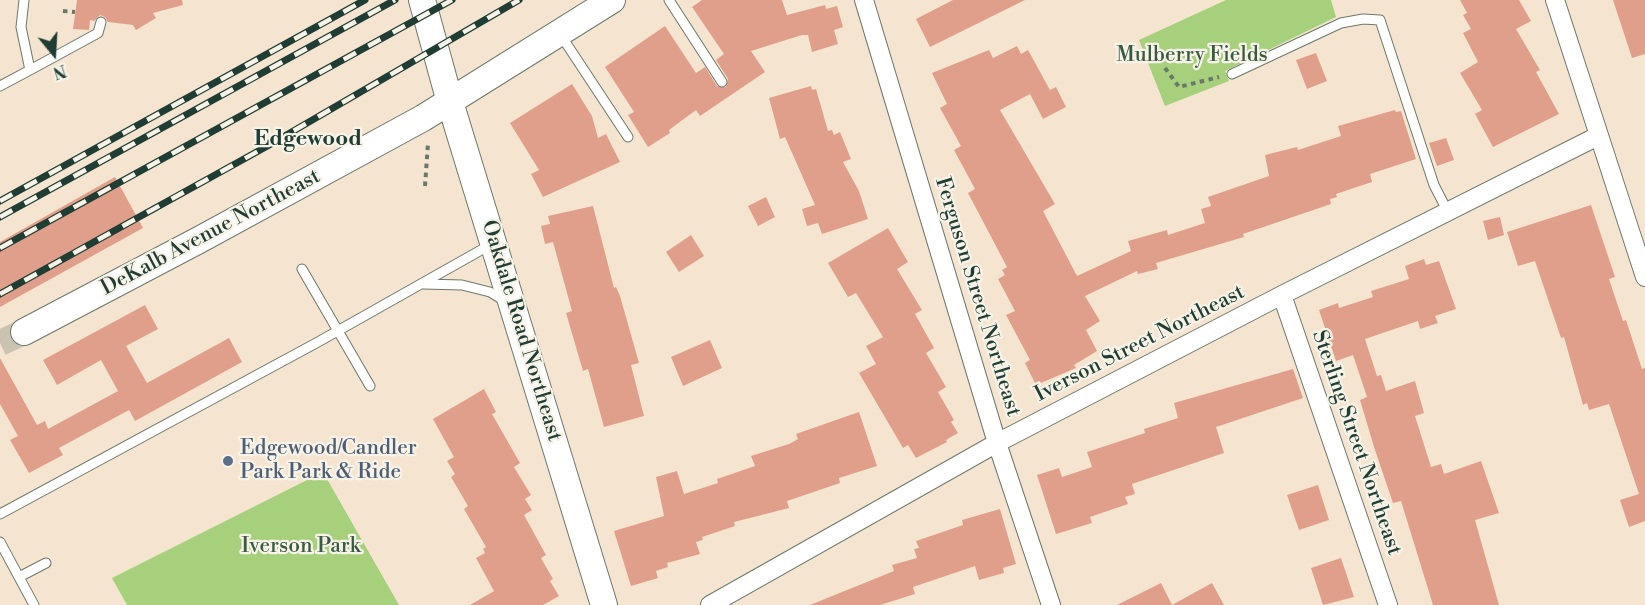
<!DOCTYPE html>
<style>
body{margin:0}
#map{position:relative;width:1645px;height:605px;overflow:hidden;background:#f5e5d0;font-family:"Libre Bodoni",serif}
canvas{display:block}
.north{position:absolute;left:24px;top:24px;width:60px;height:60px;-webkit-text-stroke:4px #f7f3e8;paint-order:stroke;rotate:162deg;font-size:16px;font-weight:700;line-height:24px;text-align:center;color:#1f3d34}
.north::after{content:'';display:block;margin:auto;width:21px;height:27px;background:#1f3d34;clip-path:polygon(50% 0,100% 100%,50% 72%,0 100%)}
</style>
<div id="map">
<canvas width="1645" height="605"></canvas>
<div class="north">N</div>
</div>
<script>
const ctx = document.querySelector('canvas').getContext('2d');
ctx.lineJoin = 'round';
function fill(path, color) {
  ctx.fillStyle = color;
  ctx.fill(path, 'evenodd');
}
function poly(rows) {
  const path = new Path2D();
  for (const r of rows) {
    path.moveTo(r[0], r[1]);
    for (let i = 2; i < r.length; i += 2) path.lineTo(r[i], r[i + 1]);
  }
  return path;
}
function trace(path, color, width, dash) {
  ctx.strokeStyle = color;
  ctx.lineWidth = width;
  ctx.lineCap = dash ? 'butt' : 'round';
  ctx.setLineDash(dash || []);
  ctx.stroke(path);
}
function label(font, color, halo, rows, align = 'center') {
  ctx.font = font + ' "Libre Bodoni",serif';
  ctx.lineWidth = 4.5;
  ctx.setLineDash([]);
  ctx.textBaseline = 'middle';
  ctx.strokeStyle = halo;
  ctx.fillStyle = color;
  for (const [text, x, y, turn = 0] of rows) {
    ctx.save();
    ctx.translate(x, y);
    ctx.rotate((+turn || 0) * Math.PI / 180);
    ctx.textAlign = isNaN(turn) ? turn : align;
    if (halo) ctx.strokeText(text, 0, 0);
    ctx.fillText(text, 0, 0);
    ctx.restore();
  }
}
fill(poly([
 [1226,0,1331,0,1336,17,1225,71,1229,81,1165,106,1139,40],
 [323,472,399,605,127,605,112,578]
]), '#a7d07c');
fill(poly([
 [77,0,182,0,183,5,153,13,156,18,136,30,133,25,108,22,105,17,100,15,94,21,90,20,89,30,73,29],
 [702,0,782,0,787,15,825,5,826,9,837,6,843,27,834,30,838,44,812,52,808,35,802,35,751,51,765,72,700,116,696,110,669,130,670,133,648,147,628,115,634,112,605,67,665,26,696,73,705,67,717,86,726,87,728,79,716,60,724,54,692,7],
 [953,0,1025,0,930,47,916,19],
 [1460,0,1519,0,1531,21,1516,29,1540,70,1536,72,1559,114,1493,147,1475,114,1482,110,1460,73,1478,62,1463,33,1471,29,1463,15,1467,13],
 [1613,0,1645,0,1645,54,1632,58],
 [1017,46,1021,54,1028,50,1050,90,1056,87,1066,107,1043,119,1030,94,1000,110,1055,204,1043,211,1077,276,1131,251,1128,241,1167,230,1168,235,1205,223,1201,209,1211,206,1208,197,1269,176,1265,155,1297,147,1298,150,1341,136,1338,126,1395,110,1396,112,1401,111,1416,159,1370,174,1372,182,1336,194,1337,197,1330,199,1331,204,1243,234,1244,237,1156,263,1158,269,1138,274,1137,271,1085,296,1100,321,1086,330,1097,351,1074,365,1076,368,1036,385,1025,363,1030,360,1006,315,1015,311,998,279,1005,275,1002,270,1007,267,968,193,975,189,954,150,961,146,940,108,947,104,932,73,989,50,993,58],
 [1316,53,1327,81,1307,89,1296,60],
 [572,84,592,116,598,138,606,134,620,162,543,197,531,174,539,170,510,123],
 [811,86,812,90,816,89,828,131,832,130,834,135,840,132,851,159,843,162,859,191,868,219,822,234,818,223,807,226,802,209,815,205,785,137,780,139,769,98],
 [1446,138,1454,160,1437,166,1429,143],
 [115,177,143,228,0,307,0,242],
 [766,197,775,217,758,226,748,206],
 [1591,205,1615,277,1609,279,1623,321,1626,320,1642,369,1645,368,1645,521,1629,527,1620,500,1639,494,1609,404,1589,410,1587,403,1583,405,1564,337,1561,338,1535,261,1518,266,1507,232],
 [593,206,614,288,616,287,620,296,639,363,631,365,644,416,604,427,588,369,583,371,566,313,572,311,553,242,545,244,541,226,550,224,548,216],
 [1500,217,1504,235,1488,240,1483,221],
 [888,228,908,262,897,269,922,310,915,314,934,348,926,353,946,387,938,392,954,420,951,422,958,433,946,440,947,442,916,458,908,445,903,448,859,373,876,364,866,346,883,337,856,293,848,297,828,263],
 [691,235,704,256,679,272,666,252],
 [1424,259,1426,265,1439,261,1456,309,1435,316,1438,323,1420,329,1418,321,1365,339,1377,376,1381,375,1386,391,1415,381,1424,413,1415,416,1431,467,1441,464,1444,474,1481,461,1499,513,1475,520,1499,605,1433,605,1401,501,1393,503,1374,447,1360,400,1367,397,1353,355,1336,361,1319,310,1338,303,1339,308,1373,297,1371,291,1409,279,1405,266],
 [145,305,158,329,126,346,147,383,229,338,242,362,135,421,129,410,59,448,63,455,29,473,10,440,18,436,0,404,0,358,37,425,45,421,48,429,118,391,101,360,57,385,43,360],
 [710,340,722,368,683,386,671,357],
 [1293,369,1303,398,1216,427,1224,453,1132,484,1135,494,1125,497,1128,504,1090,517,1092,523,1056,534,1037,475,1059,468,1062,477,1092,467,1087,452,1145,433,1144,429,1178,418,1174,403],
 [484,389,496,412,492,414,520,463,514,467,531,495,525,499,532,510,524,515,546,555,541,558,553,579,550,581,559,596,543,605,470,605,494,591,476,558,485,553,483,549,486,547,464,509,468,506,451,477,455,474,447,461,454,457,433,419],
 [859,412,877,466,839,478,840,483,787,501,789,508,734,522,735,526,702,537,703,540,696,542,700,554,667,563,668,567,656,571,658,578,631,586,614,531,664,516,656,477,677,471,684,494,718,483,717,479,755,466,751,456,789,444,798,439,796,434],
 [1318,485,1329,520,1299,530,1287,495],
 [1000,509,1016,564,1003,568,1004,573,979,580,975,566,913,587,915,594,880,605,810,605,894,571,892,565,917,558,914,549,919,548,916,541,963,525,962,520],
 [1341,558,1354,597,1323,605,1311,568],
 [1161,583,1172,605,1212,583,1224,605,1117,605]
]), '#e09f8a');
trace(poly([
 [0,343,24,332]
]), '#cac3b1', 26, [26, 13]);
const lane = poly([
 [669,0,722,82],
 [560,34,628,137],
 [30,70,98,33,101,22],
 [1232,74,1341,23,1363,19,1380,20,1434,185,1448,212],
 [0,86,30,70,21,27,24,0],
 [302,269,370,386],
 [423,284,462,285,490,292,505,301],
 [0,514,318,342,490,245],
 [0,542,34,605],
 [19,577,46,563]
]);
const street = poly([
 [864,0,997,443,1051,605],
 [1555,0,1645,277],
 [1282,295,1388,605],
 [710,605,997,443,1282,295,1598,136]
]);
const secondary = poly([
 [422,0,450,102,604,605],
 [24,332,199,240,423,118,612,0]
]);
trace(lane, '#6a786b', 11);
trace(street, '#6a786b', 20);
trace(secondary, '#6a786b', 28);
trace(poly([
 [63,11,75,12],
 [1165,68,1179,87,1219,77],
 [425,186,428,143]
]), '#6a786b', 4, [4.5, 4.5]);
trace(lane, '#fff', 9);
trace(street, '#fff', 18);
trace(secondary, '#fff', 26);
const rail = poly([
 [0,201,365,0],
 [0,217,395,0],
 [0,248,452,0],
 [0,294,271,144,519,0]
]);
trace(rail, '#1f3d34', 7);
trace(rail, '#f7f3e8', 4.5, [14]);
for (const [x, y, r, color] of [
 [228,461,6,"#5c6f8a"]
]) {
  const dot = new Path2D();
  dot.arc(x, y, r, 0, 2 * Math.PI);
  ctx.fillStyle = color;
  ctx.fill(dot);
  trace(dot, '#f7f3e8', 2);
}
label('21px', '#3a5a42', '#f7f3e8', [
 ["Mulberry Fields",1192,56],
 ["Iverson Park",301,547]
]);
label('21px', '#1f3d34', '#f7f3e8', [
 ["DeKalb Avenue Northeast",211,233,-28],
 ["Ferguson Street Northeast",977,297,73],
 ["Oakdale Road Northeast",521,331,73],
 ["Iverson Street Northeast",1140,344,-27],
 ["Sterling Street Northeast",1356,443,71]
]);
label('21px', '#4e5e75', '#f7f3e8', [
 ["Edgewood/Candler",240,449],
 ["Park Park & Ride",240,473]
], 'left');
label('bold 22px', '#1f3d34', '#f7f3e8', [
 ["Edgewood",308,140]
]);
</script>
